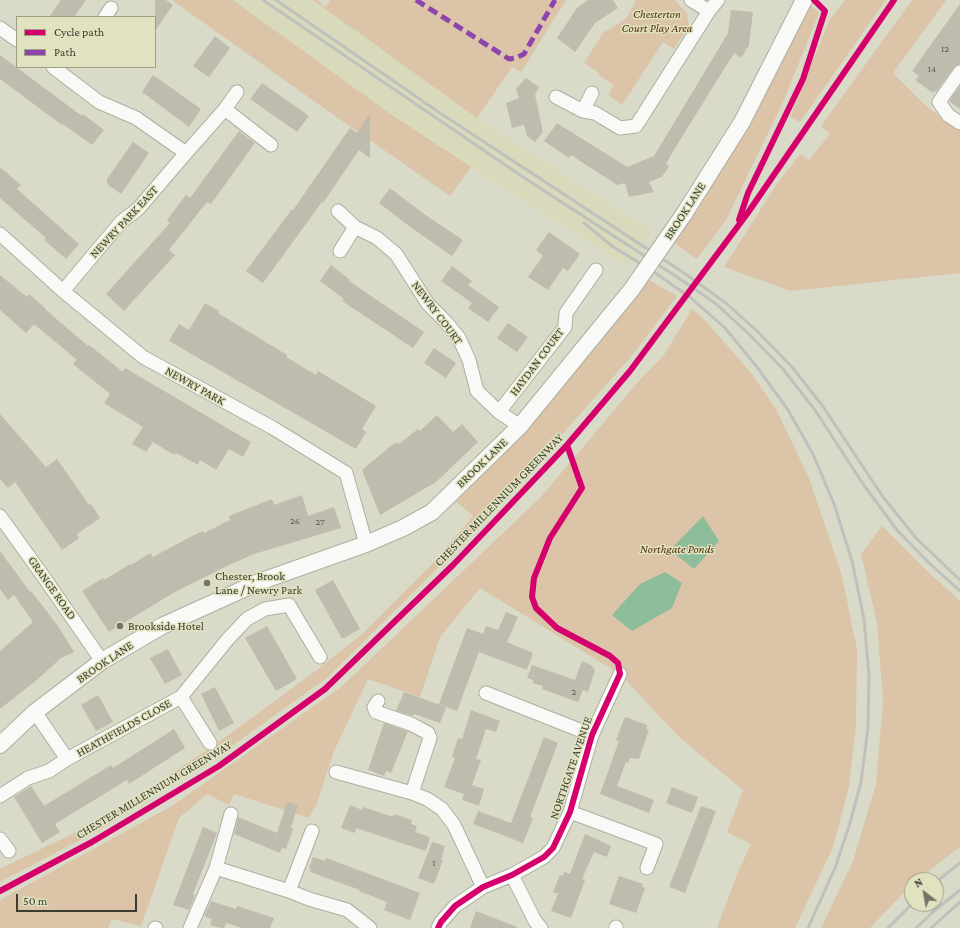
<!DOCTYPE html>
<style>
body{margin:0}
#map{position:relative;width:960px;height:928px;overflow:hidden;background:#d9dac8;font-family:"Crimson Pro",serif}
canvas{display:block}
.legend{position:absolute;left:16px;top:16px;width:140px;height:52px;box-sizing:border-box;background:#e0e2c0;border:1px solid #9ea086;margin:0;padding:5px 7px;list-style:none;font-size:12px;color:#3c3d2f}
.legend li{display:flex;align-items:center;gap:8px;height:20px}
.legend b{width:20px;border:1px solid #9ea086}
.north{position:absolute;left:904px;top:872px;width:40px;height:40px;box-sizing:border-box;background:#e0e2c0;border:1px solid #9ea086;border-radius:50%;rotate:329deg;font-size:11px;font-weight:700;line-height:16px;text-align:center;color:#3c3d2f}
.north::after{content:'';display:block;margin:auto;width:14px;height:18px;background:#737465;clip-path:polygon(50% 0,100% 100%,50% 72%,0 100%)}
.scale{position:absolute;left:16px;top:894px;width:121px;height:18px;box-sizing:border-box;border:2px solid #3c3d2f;border-top:0;padding-left:5px;font-size:12px;line-height:14px;white-space:nowrap;color:#3c3d2f;-webkit-text-stroke:3px #e0e2c0;paint-order:stroke}
</style>
<div id="map">
<canvas width="960" height="928"></canvas>
<ul class="legend">
<li><b style="height:5px;background:#d6006c"></b>Cycle path</li>
<li><b style="height:5px;background:#8e44ad"></b>Path</li>
</ul>
<div class="north">N</div>
<div class="scale">50 m</div>
</div>
<script>
const ctx = document.querySelector('canvas').getContext('2d');
ctx.lineJoin = 'round';
function fill(path, color) {
  ctx.fillStyle = color;
  ctx.fill(path, 'evenodd');
}
function poly(rows) {
  const path = new Path2D();
  for (const r of rows) {
    path.moveTo(r[0], r[1]);
    for (let i = 2; i < r.length; i += 2) path.lineTo(r[i], r[i + 1]);
  }
  return path;
}
function trace(path, color, width, dash) {
  ctx.strokeStyle = color;
  ctx.lineWidth = width;
  ctx.lineCap = dash ? 'butt' : 'round';
  ctx.setLineDash(dash || []);
  ctx.stroke(path);
}
function label(font, color, halo, rows, align = 'center') {
  ctx.font = font + ' "Crimson Pro",serif';
  ctx.lineWidth = 3;
  ctx.setLineDash([]);
  ctx.textBaseline = 'middle';
  ctx.strokeStyle = halo;
  ctx.fillStyle = color;
  for (const [text, x, y, turn = 0] of rows) {
    ctx.save();
    ctx.translate(x, y);
    ctx.rotate((+turn || 0) * Math.PI / 180);
    ctx.textAlign = isNaN(turn) ? turn : align;
    if (halo) ctx.strokeText(text, 0, 0);
    ctx.fillText(text, 0, 0);
    ctx.restore();
  }
}
fill(poly([
 [233,0,313,0,477,118,652,231,627,266,506,190,389,113]
]), '#d8dabb');
fill(poly([
 [172,0,233,0,389,113,471,167,450,196,318,104],
 [313,0,318,0,325,8,330,0,566,0,521,72,512,67,477,118],
 [636,0,675,0,687,14,689,26,674,49,663,42,622,105,608,95,614,85,600,76,598,72,584,63,603,33,626,19],
 [845,0,886,0,800,122,790,117,829,21],
 [912,0,946,0,893,73,927,107,960,131,960,273,791,291,724,267,775,187,800,154,809,160,830,134,821,126],
 [808,3,819,13,784,100,726,220,697,259,673,242],
 [649,280,677,296,630,358,485,521,327,678,233,745,99,830,0,882,0,869,107,817,223,739,321,667,362,634,435,561,473,516,456,501,510,448,557,394],
 [692,309,703,318,752,374,777,411,809,478,842,576,857,649,856,725,849,786,833,847,795,928,717,928,738,872,751,844,727,832,743,790,679,737,620,674,480,588,440,637,420,697,368,679,334,751,317,803,309,818,234,794,229,805,207,794,179,818,141,926,112,919,108,928,0,928,0,900,172,806,341,687,541,497,637,383,664,355],
 [882,526,930,574,960,601,960,847,917,880,912,880,912,884,870,928,821,928,853,861,876,784,883,701,877,623,861,554]
]), '#dbc4a8');
fill(poly([
 [703,516,719,541,694,569,670,550],
 [665,572,682,583,672,608,632,631,612,615,640,584]
]), '#8ebd9c');
fill(poly([
 [61,0,86,0,74,17,49,17],
 [155,0,166,0,173,5,155,31],
 [588,0,613,0,618,8,595,23,575,52,557,38,577,8],
 [960,4,960,64,954,67,936,92,934,91,933,93,915,80,919,76,912,71],
 [731,10,753,12,749,45,741,58,734,53,672,153,666,164,669,166,662,177,649,182,654,192,629,197,625,183,617,185,571,155,569,158,544,141,557,123,627,167,654,156,728,33],
 [215,36,230,48,209,77,193,66],
 [0,55,82,116,83,114,104,130,92,145,63,124,62,125,0,79],
 [153,75,201,109,189,127,142,92],
 [526,78,539,87,535,95,543,132,535,142,527,136,524,125,512,128,506,103,519,98,516,89],
 [262,83,309,116,297,132,250,99],
 [960,86,960,109,949,101],
 [370,113,370,158,359,150,323,203,322,202,263,283,246,271,292,209,293,210,350,128,357,133],
 [239,131,255,143,211,204,207,202,169,250,175,255,124,311,106,294,170,223,167,220,186,195,190,198],
 [133,142,149,153,121,194,107,184,107,179],
 [0,167,21,185,17,189,79,244,66,259,44,240,46,238,0,198],
 [390,188,424,214,463,240,452,256,413,229,379,203],
 [549,232,580,254,568,271,563,268,548,290,528,277,543,256,536,250],
 [331,265,350,280,349,281,424,332,413,348,342,301,344,299,320,281],
 [452,266,472,281,468,285,499,307,488,322,468,308,472,303,441,281],
 [0,275,27,297,29,294,46,309,46,310,88,346,89,345,123,372,125,368,251,442,243,457,229,449,216,470,200,460,198,465,176,453,174,455,153,442,146,452,132,444,143,427,104,403,110,394,73,364,77,360,34,324,26,333,0,310],
 [205,303,219,311,218,313,287,355,286,357,316,375,318,371,376,406,362,429,366,432,356,449,169,341,179,324,189,330],
 [508,323,528,337,517,352,497,338],
 [434,348,456,363,446,378,424,363],
 [0,414,46,467,57,459,89,505,91,504,100,518,77,534,79,538,62,550,15,482,8,488,0,479],
 [437,415,453,432,462,424,478,442,436,482,380,515,362,470,392,445,398,442,399,444,418,429,420,431],
 [302,495,308,516,334,507,341,528,254,554,227,566,175,592,109,632,82,591,103,578,104,580,130,564,131,565,150,553,153,557,190,537,203,531,204,533,230,520,229,516,272,499,274,505],
 [0,551,30,592,31,591,58,626,74,652,61,658,38,679,0,709,0,651,33,622,14,595,8,600,0,589],
 [333,580,360,629,342,639,315,590],
 [506,612,518,617,507,642,533,653,527,670,479,652,457,711,439,704,467,628,483,634,486,626,498,630],
 [267,626,297,679,276,691,245,638],
 [168,649,182,675,165,684,150,658],
 [582,661,591,665,595,670,588,692,583,690,578,702,542,689,543,686,533,683,533,680,527,678,532,665,575,680],
 [215,687,234,723,219,731,201,694],
 [404,692,446,707,440,723,414,714,413,716,396,711],
 [98,695,113,722,96,731,81,705],
 [471,710,500,721,496,732,486,729,476,759,481,760,472,785,484,789,479,806,462,800,464,794,444,787,455,758,452,757,458,738,462,739],
 [625,717,647,725,646,729,649,730,639,759,630,758,628,763,626,762,617,786,654,800,649,813,600,794,619,741,616,740],
 [384,723,408,731,391,773,386,771,384,776,368,770],
 [174,729,185,748,129,784,127,780,55,824,60,832,42,843,14,797,31,786,44,806,111,765,113,768],
 [544,737,558,743,530,817,533,818,523,843,473,824,478,811,511,823],
 [672,787,698,797,692,813,666,803],
 [287,802,298,805,291,828,293,829,286,849,282,848,280,853,234,834,238,817,277,833],
 [350,805,362,810,363,807,393,817,394,814,412,820,411,824,417,826,415,832,430,837,426,851,356,828,355,833,341,828],
 [701,806,716,811,685,893,669,887],
 [203,827,217,833,193,894,195,895,189,910,173,905],
 [585,834,611,846,607,857,594,852,582,879,585,880,571,918,551,911,558,894,553,892,560,875,563,876,564,872,570,874],
 [432,842,445,846,441,859,443,860,434,884,418,878],
 [313,857,325,861,326,858,420,893,410,920,384,910,387,902,359,891,360,890,310,872,311,869,309,868],
 [619,876,643,884,642,887,645,888,636,913,609,904],
 [211,901,236,909,237,906,274,918,270,928,242,928,226,923,224,928,221,928,210,925,212,919,204,916],
 [476,911,517,927,517,928,470,928]
]), '#bfbcae');
const minor = poly([
 [691,0,709,11],
 [105,17,111,8],
 [0,28,17,40],
 [53,67,99,102,136,118,186,153,138,209,121,222,63,291],
 [960,72,939,102,948,115,960,123],
 [556,97,583,111,595,113,620,128,636,126,709,11,718,0],
 [225,109,271,145],
 [583,111,592,93],
 [186,153,225,109,237,92],
 [338,211,355,227,377,238,396,254,428,304,445,321,459,338,469,360,477,391,499,412,520,426],
 [0,234,63,291,143,357,273,428,346,473,366,544],
 [340,251,355,227],
 [499,412,565,327,566,313,596,270],
 [0,516,43,576,102,661],
 [486,693,592,735],
 [181,697,210,743],
 [378,701,374,707,376,712,411,724,428,733,430,738,412,793],
 [35,712,67,759],
 [336,772,412,793,427,799,442,809,454,825,483,887],
 [0,796,28,778,49,771,67,759,181,697,228,639,247,619,265,609,289,605,320,657],
 [570,812,656,844,647,868],
 [0,839,9,851],
 [216,868,289,891,309,899,347,910,370,928],
 [512,875,535,921,541,928],
 [289,891,312,831],
 [155,928,156,928],
 [190,928,216,868,231,814],
 [438,928,441,922,455,906,483,887,512,875,544,857,553,848,570,812,592,735,620,674],
 [616,928,616,927]
]);
const tertiary = poly([
 [684,214,742,122,804,0],
 [0,745,35,712,102,661,162,626,259,582,366,544,403,528,432,512,520,426,632,289]
]);
trace(minor, '#aeafa0', 15);
trace(tertiary, '#aeafa0', 18);
trace(minor, '#f9f9f7', 13);
trace(tertiary, '#f9f9f7', 16);
trace(poly([
 [263,0,523,177,680,279,715,303,750,335,782,368,815,410,863,484,897,530,928,562,960,591],
 [276,0,440,113,684,273,726,303,758,332,792,367,822,405,883,497,916,538,960,580],
 [584,223,612,246,654,272,691,298,725,328,757,367,788,410,813,454,834,504,852,561,864,619,869,676,868,728,861,782,850,823,835,868,808,928],
 [936,882,960,863],
 [888,928,912,904],
 [916,928,934,911,960,890],
 [931,928,960,902]
]), '#c0c1bc', 3);
const tertiaryBridge = poly([
 [632,289,684,214]
]);
trace(tertiaryBridge, '#aeafa0', 18, []);
trace(tertiaryBridge, '#f9f9f7', 16);
trace(poly([
 [416,0,509,59,516,58,524,54,555,0]
]), '#8e44ad', 5, [10, 5]);
trace(poly([
 [739,220,748,193,803,79,825,11,814,0],
 [0,891,92,842,219,766,325,689,453,565,567,445,630,371,747,214,894,0],
 [438,928,441,922,455,906,483,887,512,875,544,857,553,848,570,812,592,735,620,674,618,663,610,656,557,628,536,608,532,597,534,578,550,538,582,488,567,445]
]), '#d6006c', 6);
for (const [x, y, r, color] of [
 [207,583,4,"#737465"],
 [120,626,4,"#737465"]
]) {
  const dot = new Path2D();
  dot.arc(x, y, r, 0, 2 * Math.PI);
  ctx.fillStyle = color;
  ctx.fill(dot);
  trace(dot, '#e0e2c0', 1.5);
}
label('10px', '#5d5d4f', null, [
 ["12",945,49],
 ["14",932,69],
 ["26",295,521],
 ["27",320,522],
 ["2",574,692],
 ["1",434,863]
]);
label('italic 12px', '#56320d', '#e0e2c0', [
 ["Chesterton",657,14],
 ["Court Play Area",657,28],
 ["Northgate Ponds",677,549]
]);
label('12px', '#3c3d2f', '#e0e2c0', [
 ["BROOK LANE",685,211,-57],
 ["NEWRY PARK EAST",124,222,-47],
 ["NEWRY COURT",437,313,53],
 ["HAYDAN COURT",537,362,-53],
 ["NEWRY PARK",195,386,29],
 ["BROOK LANE",482,463,-44],
 ["CHESTER MILLENNIUM GREENWAY",499,500,-46],
 ["GRANGE ROAD",52,588,55],
 ["BROOK LANE",105,662,-34],
 ["HEATHFIELDS CLOSE",124,728,-29],
 ["NORTHGATE AVENUE",571,768,-71],
 ["CHESTER MILLENNIUM GREENWAY",154,790,-31]
]);
label('12px', '#3c3d2f', '#e0e2c0', [
 ["Chester, Brook",215,576],
 ["Lane / Newry Park",215,590],
 ["Brookside Hotel",128,626]
], 'left');
</script>
